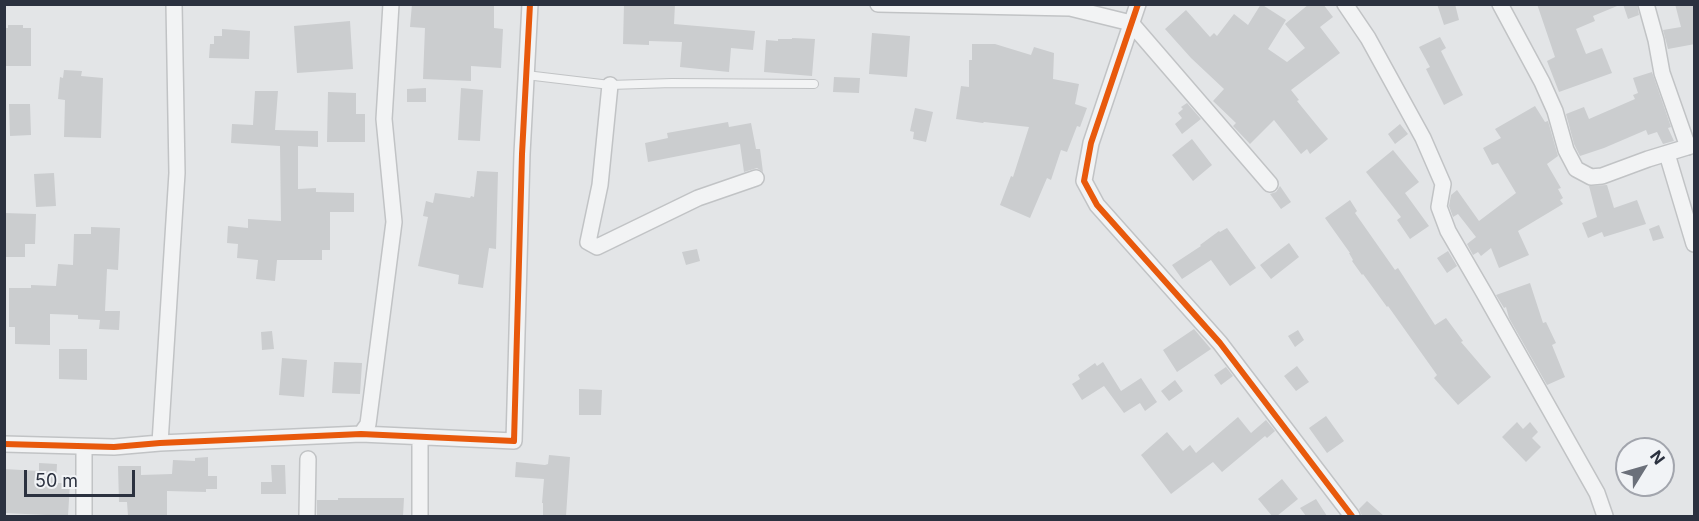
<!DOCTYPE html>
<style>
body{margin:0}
#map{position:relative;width:1699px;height:521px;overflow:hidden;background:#e3e5e7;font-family:Inter,sans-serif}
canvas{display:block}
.frame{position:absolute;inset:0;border:6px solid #2b313f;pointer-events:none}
.north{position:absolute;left:1615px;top:437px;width:60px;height:60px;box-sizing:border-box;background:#f1f3f6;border:2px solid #a2a5ad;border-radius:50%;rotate:53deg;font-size:16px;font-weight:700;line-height:24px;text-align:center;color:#2b313f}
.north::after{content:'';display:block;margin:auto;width:21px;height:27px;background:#6b707a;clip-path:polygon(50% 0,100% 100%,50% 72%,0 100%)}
.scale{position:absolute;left:24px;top:470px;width:111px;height:27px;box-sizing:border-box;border:3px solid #2b313f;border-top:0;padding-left:8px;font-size:18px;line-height:21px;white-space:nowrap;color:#2b313f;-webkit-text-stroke:4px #f1f3f6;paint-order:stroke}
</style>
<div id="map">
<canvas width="1699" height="521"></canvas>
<div class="frame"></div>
<div class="north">N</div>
<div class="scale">50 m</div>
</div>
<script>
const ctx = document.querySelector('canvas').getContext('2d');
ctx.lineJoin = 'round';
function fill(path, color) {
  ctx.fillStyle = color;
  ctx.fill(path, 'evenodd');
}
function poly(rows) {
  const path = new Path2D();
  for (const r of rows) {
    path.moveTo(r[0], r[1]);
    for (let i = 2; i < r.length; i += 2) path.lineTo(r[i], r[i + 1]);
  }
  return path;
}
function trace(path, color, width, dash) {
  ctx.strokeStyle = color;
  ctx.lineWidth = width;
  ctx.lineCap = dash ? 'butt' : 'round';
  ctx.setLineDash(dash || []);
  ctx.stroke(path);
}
fill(poly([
 [412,4,494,4,494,28,503,29,501,68,471,66,471,81,423,79,425,28,410,27],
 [624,4,675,4,674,24,755,31,753,50,731,48,729,72,680,67,682,42,649,41,649,45,623,44],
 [1261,4,1286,20,1268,49,1287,62,1305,48,1285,24,1309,4,1323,4,1333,17,1320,27,1340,53,1291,90,1299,100,1297,101,1328,139,1310,154,1307,149,1301,154,1274,120,1250,144,1233,126,1236,123,1213,101,1224,89,1191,58,1165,29,1186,10,1210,37,1214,33,1217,36,1234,14,1248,25],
 [1437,4,1455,4,1459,20,1444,25],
 [1537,4,1622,4,1593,16,1595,21,1576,29,1586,54,1602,48,1612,73,1559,92,1547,61,1555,57],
 [1623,4,1637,4,1639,15,1628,19],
 [1675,4,1695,4,1695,44,1668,49,1663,30,1681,27],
 [350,21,353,69,297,73,294,26],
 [8,25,23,25,23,28,31,28,31,66,4,66,4,28,8,28],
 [222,29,250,31,249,59,209,58,210,44,214,44,214,36,222,36],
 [872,33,910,36,907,77,869,74],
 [1440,37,1446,48,1441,51,1463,95,1444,105,1426,69,1430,67,1419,47],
 [792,38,815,39,812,76,764,72,766,40,778,41,778,39,792,39],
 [972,44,995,44,1031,55,1034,47,1054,53,1053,79,1079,84,1075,104,1087,108,1080,127,1077,126,1067,152,1061,150,1051,180,1047,178,1030,218,1000,205,1011,176,1013,177,1029,127,984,122,983,123,956,119,961,86,969,87,969,60,972,60],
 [64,70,82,71,81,76,103,78,101,138,64,137,65,100,58,99,60,77,63,78],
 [1652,72,1671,127,1668,128,1674,141,1663,144,1657,132,1648,135,1646,130,1604,148,1580,156,1574,144,1566,114,1584,107,1589,119,1635,99,1633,95,1638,93,1633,78],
 [834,77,860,78,859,93,833,92],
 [426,88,426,102,407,102,407,89],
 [461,88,483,90,480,141,458,140],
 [255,91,278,91,275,130,318,131,318,147,298,146,298,189,316,188,316,192,354,193,354,212,330,212,330,250,322,250,322,260,277,260,275,281,256,279,258,260,237,258,238,244,227,243,228,226,248,228,248,219,281,221,280,146,231,143,232,124,253,125],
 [328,92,356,93,356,114,365,114,365,142,327,142],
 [1187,103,1201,119,1182,134,1175,124,1182,118,1178,113,1183,109,1181,107],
 [9,104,30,104,31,135,10,136],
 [1535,106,1545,122,1548,121,1558,156,1547,164,1561,188,1558,189,1563,198,1560,200,1563,204,1518,231,1529,255,1499,268,1491,248,1481,256,1478,252,1473,255,1467,244,1476,237,1458,214,1453,217,1449,206,1451,195,1457,190,1479,221,1516,193,1498,163,1492,165,1483,148,1501,138,1495,129],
 [915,108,933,112,926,142,913,139,914,132,910,131],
 [728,122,729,127,751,123,756,149,760,149,763,172,757,168,744,172,740,144,648,162,645,143,668,138,667,133],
 [1400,124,1408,134,1395,144,1388,134],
 [1192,139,1212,165,1193,181,1172,155],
 [1393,150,1419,182,1405,193,1429,226,1410,239,1397,220,1401,217,1366,172],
 [477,171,498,172,496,249,489,248,483,288,458,284,459,275,418,266,428,217,423,216,426,201,433,203,435,193,470,198,471,196,474,197],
 [54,173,56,206,36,207,34,174],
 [1607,185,1614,208,1637,200,1646,224,1604,237,1602,232,1588,238,1582,223,1597,217,1589,186],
 [1280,186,1291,202,1281,209,1270,194,1276,192],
 [1350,200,1357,211,1355,213,1395,270,1398,268,1435,325,1446,318,1463,341,1461,342,1491,377,1458,405,1434,378,1437,375,1388,306,1387,307,1363,274,1362,275,1352,261,1353,260,1349,253,1350,253,1325,218],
 [4,213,36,214,35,244,25,244,25,257,4,257],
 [1659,225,1664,238,1653,241,1649,229],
 [91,227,120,228,118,270,107,269,105,311,120,311,119,330,99,329,100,320,78,319,78,315,50,314,50,345,15,344,15,327,9,327,9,288,31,288,31,285,56,286,58,264,73,265,74,234,91,234],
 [1227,228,1256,268,1230,286,1211,260,1182,279,1172,265,1201,246,1200,245,1219,231,1220,232],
 [1289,243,1299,257,1271,279,1260,265],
 [697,249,700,261,686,265,682,252],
 [1448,251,1457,266,1447,273,1437,258],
 [1530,283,1543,323,1546,322,1556,343,1552,345,1565,377,1547,385,1509,318,1506,307,1504,308,1496,295],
 [1194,329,1211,349,1177,372,1163,350],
 [1298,330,1304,340,1295,347,1288,336],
 [272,331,274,349,262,350,261,332],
 [59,349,87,349,87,380,59,379],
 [282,358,307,360,304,397,279,395],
 [334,362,362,363,360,394,332,393],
 [1103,362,1121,391,1141,378,1157,402,1145,411,1140,403,1124,413,1104,386,1082,400,1072,384,1080,379,1078,375,1095,363,1097,366],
 [1297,366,1309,382,1296,391,1284,376],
 [1226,367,1233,376,1221,385,1214,375],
 [1175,380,1183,391,1169,401,1161,391],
 [579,389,602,390,601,415,579,415],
 [1326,416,1344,441,1327,453,1309,428],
 [1238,417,1251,433,1266,420,1275,431,1267,438,1265,436,1222,472,1213,462,1171,494,1141,455,1167,432,1183,451,1190,445,1196,453],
 [1517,422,1523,429,1530,422,1538,432,1532,438,1541,447,1526,462,1502,437],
 [549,455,570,457,566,516,543,516,543,503,542,503,544,479,515,477,516,462,545,465,548,464],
 [208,457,208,476,217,476,217,489,206,489,206,492,167,491,167,515,128,516,127,502,119,502,118,466,141,466,141,475,172,474,173,460,195,461,195,458],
 [39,463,57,464,56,483,70,483,68,516,4,513,4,469,39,471],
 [271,465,285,465,286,494,261,494,261,482,272,482],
 [1282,479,1298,499,1277,516,1272,516,1258,499],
 [338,498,404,498,403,516,317,516,317,500,338,500],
 [1316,499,1327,516,1306,516,1300,508],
 [1367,501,1384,516,1362,516,1359,509]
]), '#cbcdcf');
const service = poly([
 [526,75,610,85,672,83,814,84]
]);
const minor = poly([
 [878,4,1070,8,1131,23,1270,184],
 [1138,4,1091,143,1084,181,1097,205,1220,343,1352,516],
 [1345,4,1368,38,1423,138,1443,184,1439,207,1448,231,1484,293,1597,493,1605,516],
 [1500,4,1542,82,1555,111,1566,150,1576,169,1591,177,1602,176,1648,159,1694,145],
 [1646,4,1656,40,1662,73,1688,147],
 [610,85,600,185,588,242,597,247,698,198,756,178],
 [1667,154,1694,244],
 [361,434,368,424,394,222,384,119,391,4],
 [160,443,177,173,174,4],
 [4,444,114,447,160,443,361,434,514,441,522,154,530,4],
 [84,447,84,516],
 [307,516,308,459],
 [420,516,420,437]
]);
trace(service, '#c1c3c5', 10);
trace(minor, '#c1c3c5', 18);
trace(service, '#f2f3f4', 8);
trace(minor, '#f2f3f4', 15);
trace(poly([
 [1138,4,1091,143,1084,181,1097,205,1220,343,1352,516],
 [4,444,114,447,160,443,361,434,514,441,522,154,530,4]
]), '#e8590c', 6);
</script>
